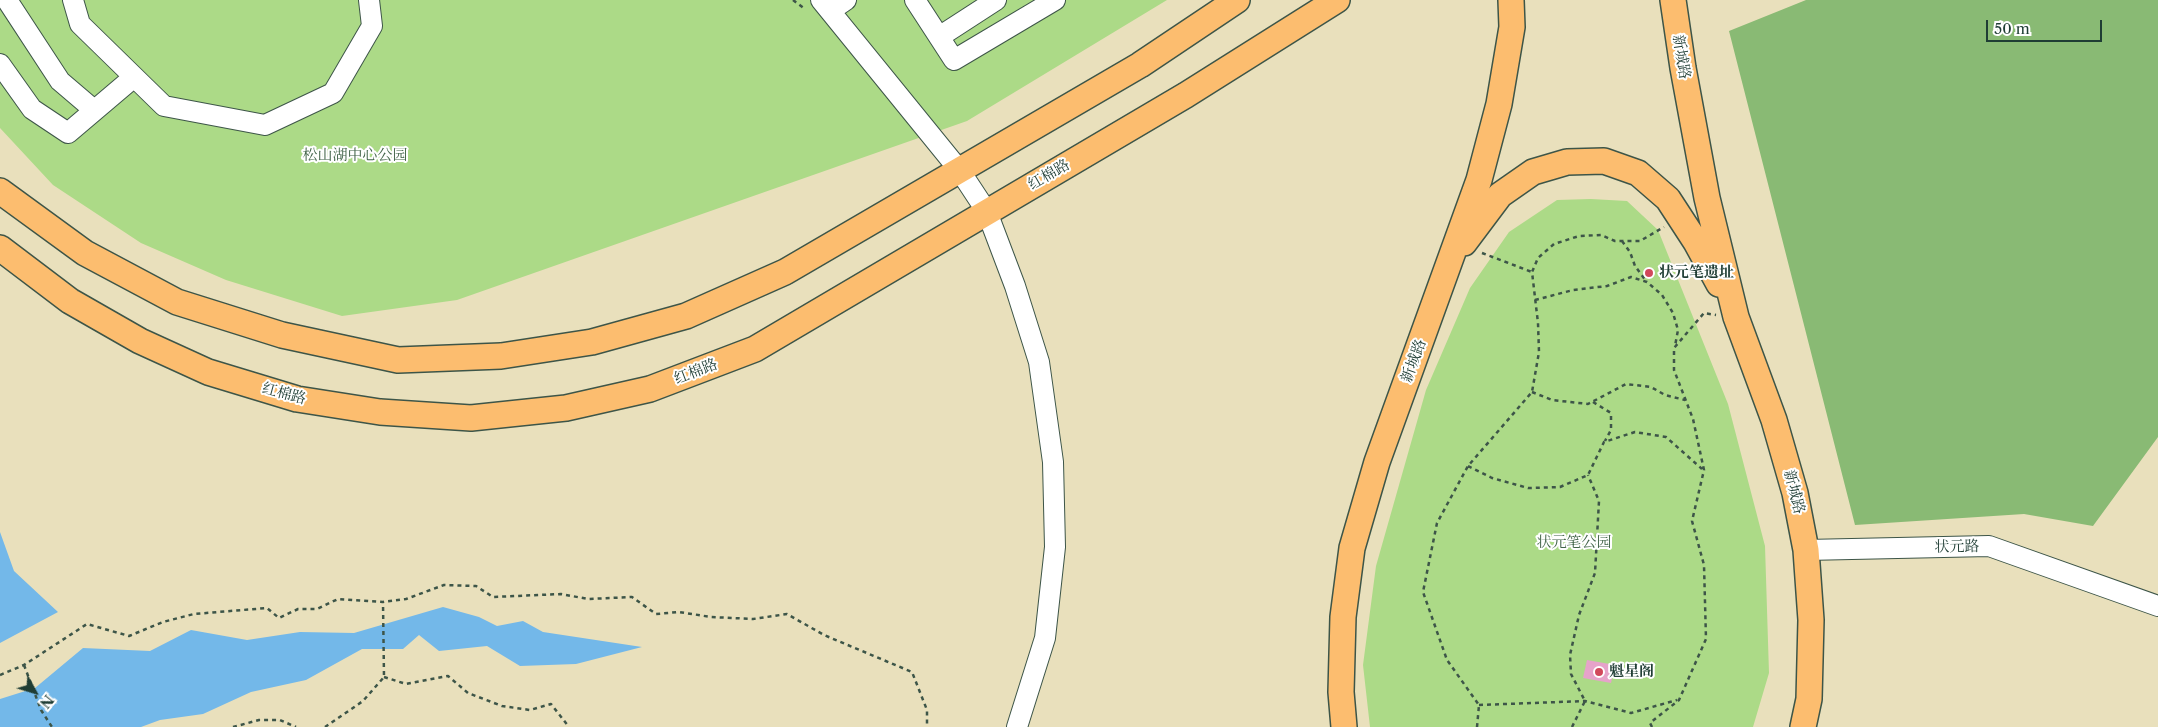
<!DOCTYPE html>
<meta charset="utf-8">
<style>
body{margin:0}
#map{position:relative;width:2158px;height:727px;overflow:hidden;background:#e9e0bc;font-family:"Libre Caslon Text",serif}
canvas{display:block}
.north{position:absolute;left:10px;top:667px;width:50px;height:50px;-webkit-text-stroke:4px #fff;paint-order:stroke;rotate:129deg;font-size:14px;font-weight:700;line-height:20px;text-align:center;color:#1f3d34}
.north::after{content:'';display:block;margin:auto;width:18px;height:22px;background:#1f3d34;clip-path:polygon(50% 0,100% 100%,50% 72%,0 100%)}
.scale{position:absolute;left:1986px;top:20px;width:116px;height:22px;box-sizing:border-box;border:2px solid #1f3d34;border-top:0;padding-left:6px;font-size:15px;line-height:18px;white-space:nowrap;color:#1f3d34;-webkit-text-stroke:4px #fff;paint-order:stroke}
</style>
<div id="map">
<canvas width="2158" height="727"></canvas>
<div class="north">N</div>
<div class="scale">50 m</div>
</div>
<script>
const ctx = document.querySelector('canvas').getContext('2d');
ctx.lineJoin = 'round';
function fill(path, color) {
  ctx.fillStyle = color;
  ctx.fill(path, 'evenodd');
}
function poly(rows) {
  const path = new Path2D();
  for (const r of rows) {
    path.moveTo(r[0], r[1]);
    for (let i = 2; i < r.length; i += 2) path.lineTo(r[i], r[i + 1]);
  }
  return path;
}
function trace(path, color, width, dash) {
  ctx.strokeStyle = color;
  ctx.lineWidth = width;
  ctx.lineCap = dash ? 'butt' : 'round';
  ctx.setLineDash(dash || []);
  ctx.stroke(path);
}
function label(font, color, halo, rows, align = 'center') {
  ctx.font = font + ' "Libre Caslon Text","Noto Serif SC",serif';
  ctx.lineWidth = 4;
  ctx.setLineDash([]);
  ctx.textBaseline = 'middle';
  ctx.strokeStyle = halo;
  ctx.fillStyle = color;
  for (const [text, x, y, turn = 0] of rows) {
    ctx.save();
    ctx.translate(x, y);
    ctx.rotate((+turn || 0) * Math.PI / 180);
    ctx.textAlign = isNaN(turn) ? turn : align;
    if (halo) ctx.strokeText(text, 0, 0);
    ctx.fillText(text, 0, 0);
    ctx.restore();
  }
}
fill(poly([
 [0,0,1167,0,967,121,457,300,342,316,226,280,141,243,53,185,0,128],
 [1591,199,1627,201,1658,230,1728,404,1765,546,1769,673,1753,727,1370,727,1363,665,1376,566,1426,390,1470,288,1509,232,1557,200]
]), '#acda87');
fill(poly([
 [1806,0,2158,0,2158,437,2093,526,2024,514,1855,525,1729,31]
]), '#89ba74');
fill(poly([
 [0,532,14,571,58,612,0,643],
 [443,607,479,617,497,626,523,621,543,632,642,647,576,664,520,666,487,646,439,651,419,635,403,649,362,649,306,680,251,692,203,714,160,720,141,727,0,727,0,699,35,688,83,648,150,651,191,630,247,640,300,632,354,633]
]), '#73b8e9');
fill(poly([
 [1587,660,1615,665,1611,683,1583,678]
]), '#e6a3c9');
const minor = poly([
 [7,0,60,81,94,110],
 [73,0,80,24,164,106,265,125,333,93,372,26,369,0],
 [821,0,960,171,987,212,1015,286,1039,362,1053,462,1055,547,1045,638,1017,727],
 [915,0,954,60,1055,0],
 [830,11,846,0],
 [939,37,996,0],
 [0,64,32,109,68,133,134,77],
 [1806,550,1989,546,2158,606]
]);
const major = poly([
 [1673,0,1683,68,1707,198,1736,317,1774,420,1795,493,1806,550,1811,620,1809,699,1803,727],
 [0,191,85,253,177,302,282,335,398,360,501,356,592,342,686,316,785,272,1140,65,1237,0],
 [1464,243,1500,195,1533,172,1567,162,1604,161,1638,173,1668,199,1696,242,1719,284],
 [0,248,70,301,140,341,208,372,297,399,380,412,471,418,566,408,650,389,755,349,1186,95,1337,0],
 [1344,727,1341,692,1343,617,1352,548,1377,462,1479,180,1499,104,1512,27,1511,0]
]);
trace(minor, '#3d5548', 22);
trace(major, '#3d5548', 28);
trace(poly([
 [793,0,805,9],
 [1622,241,1630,252,1635,266,1646,281],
 [1482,253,1532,272],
 [1535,300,1573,290,1607,286,1631,277,1647,282,1662,295,1673,313,1678,330,1675,346],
 [1532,392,1552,400,1588,404,1626,384,1651,387,1665,395,1685,400],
 [1593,402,1611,413,1611,430,1605,441],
 [1468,466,1492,478,1528,488,1560,487,1588,475,1604,442,1635,432,1666,437,1702,469],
 [24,665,41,710,52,727],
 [0,675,24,665,87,624,129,636,163,622,194,614,267,608,279,618,298,609,317,609,338,599,383,602,406,599,444,585,476,586,493,597,561,594,588,599,632,597,656,614,679,612,711,617,753,619,787,614,824,635,912,672,927,710,927,727],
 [384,677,406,684,448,676,468,693,502,706,530,710,551,704,569,727],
 [1479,705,1585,701,1631,713,1677,700],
 [233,727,259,720,280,720,296,727],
 [325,727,363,701,384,677,383,602],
 [1477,727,1479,705,1447,660,1423,592,1437,523,1468,466,1532,392,1539,352,1538,323,1532,272,1538,258,1554,244,1579,236,1601,235,1615,241,1640,241,1664,227],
 [1572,727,1585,701,1571,674,1570,655,1579,615,1595,573,1599,501,1588,475],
 [1652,727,1650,723,1679,700,1706,639,1704,565,1692,521,1704,470,1693,419,1674,370,1674,348,1704,313,1716,315]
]), '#3d5548', 2.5, [4, 4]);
trace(minor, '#fff', 20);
trace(major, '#fcbd6f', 25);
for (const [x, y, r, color] of [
 [1649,273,5,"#d1495b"],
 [1599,672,5,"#d1495b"]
]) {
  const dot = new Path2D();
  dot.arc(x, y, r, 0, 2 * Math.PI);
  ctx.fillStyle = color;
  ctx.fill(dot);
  trace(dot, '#fff', 2);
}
label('15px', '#1f3d34', '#fff', [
 ["新城路",1681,57,81],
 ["红棉路",1049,175,-30],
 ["新城路",1414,361,-70],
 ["红棉路",696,372,-21],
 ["红棉路",284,394,15],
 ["新城路",1794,492,76],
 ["状元路",1957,547,-1]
]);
label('15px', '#426449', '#fff', [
 ["松山湖中心公园",355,156],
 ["状元笔公园",1574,543]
]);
label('bold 15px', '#1f3d34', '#fff', [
 ["状元笔遗址",1659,273],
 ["魁星阁",1609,672]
], 'left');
</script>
